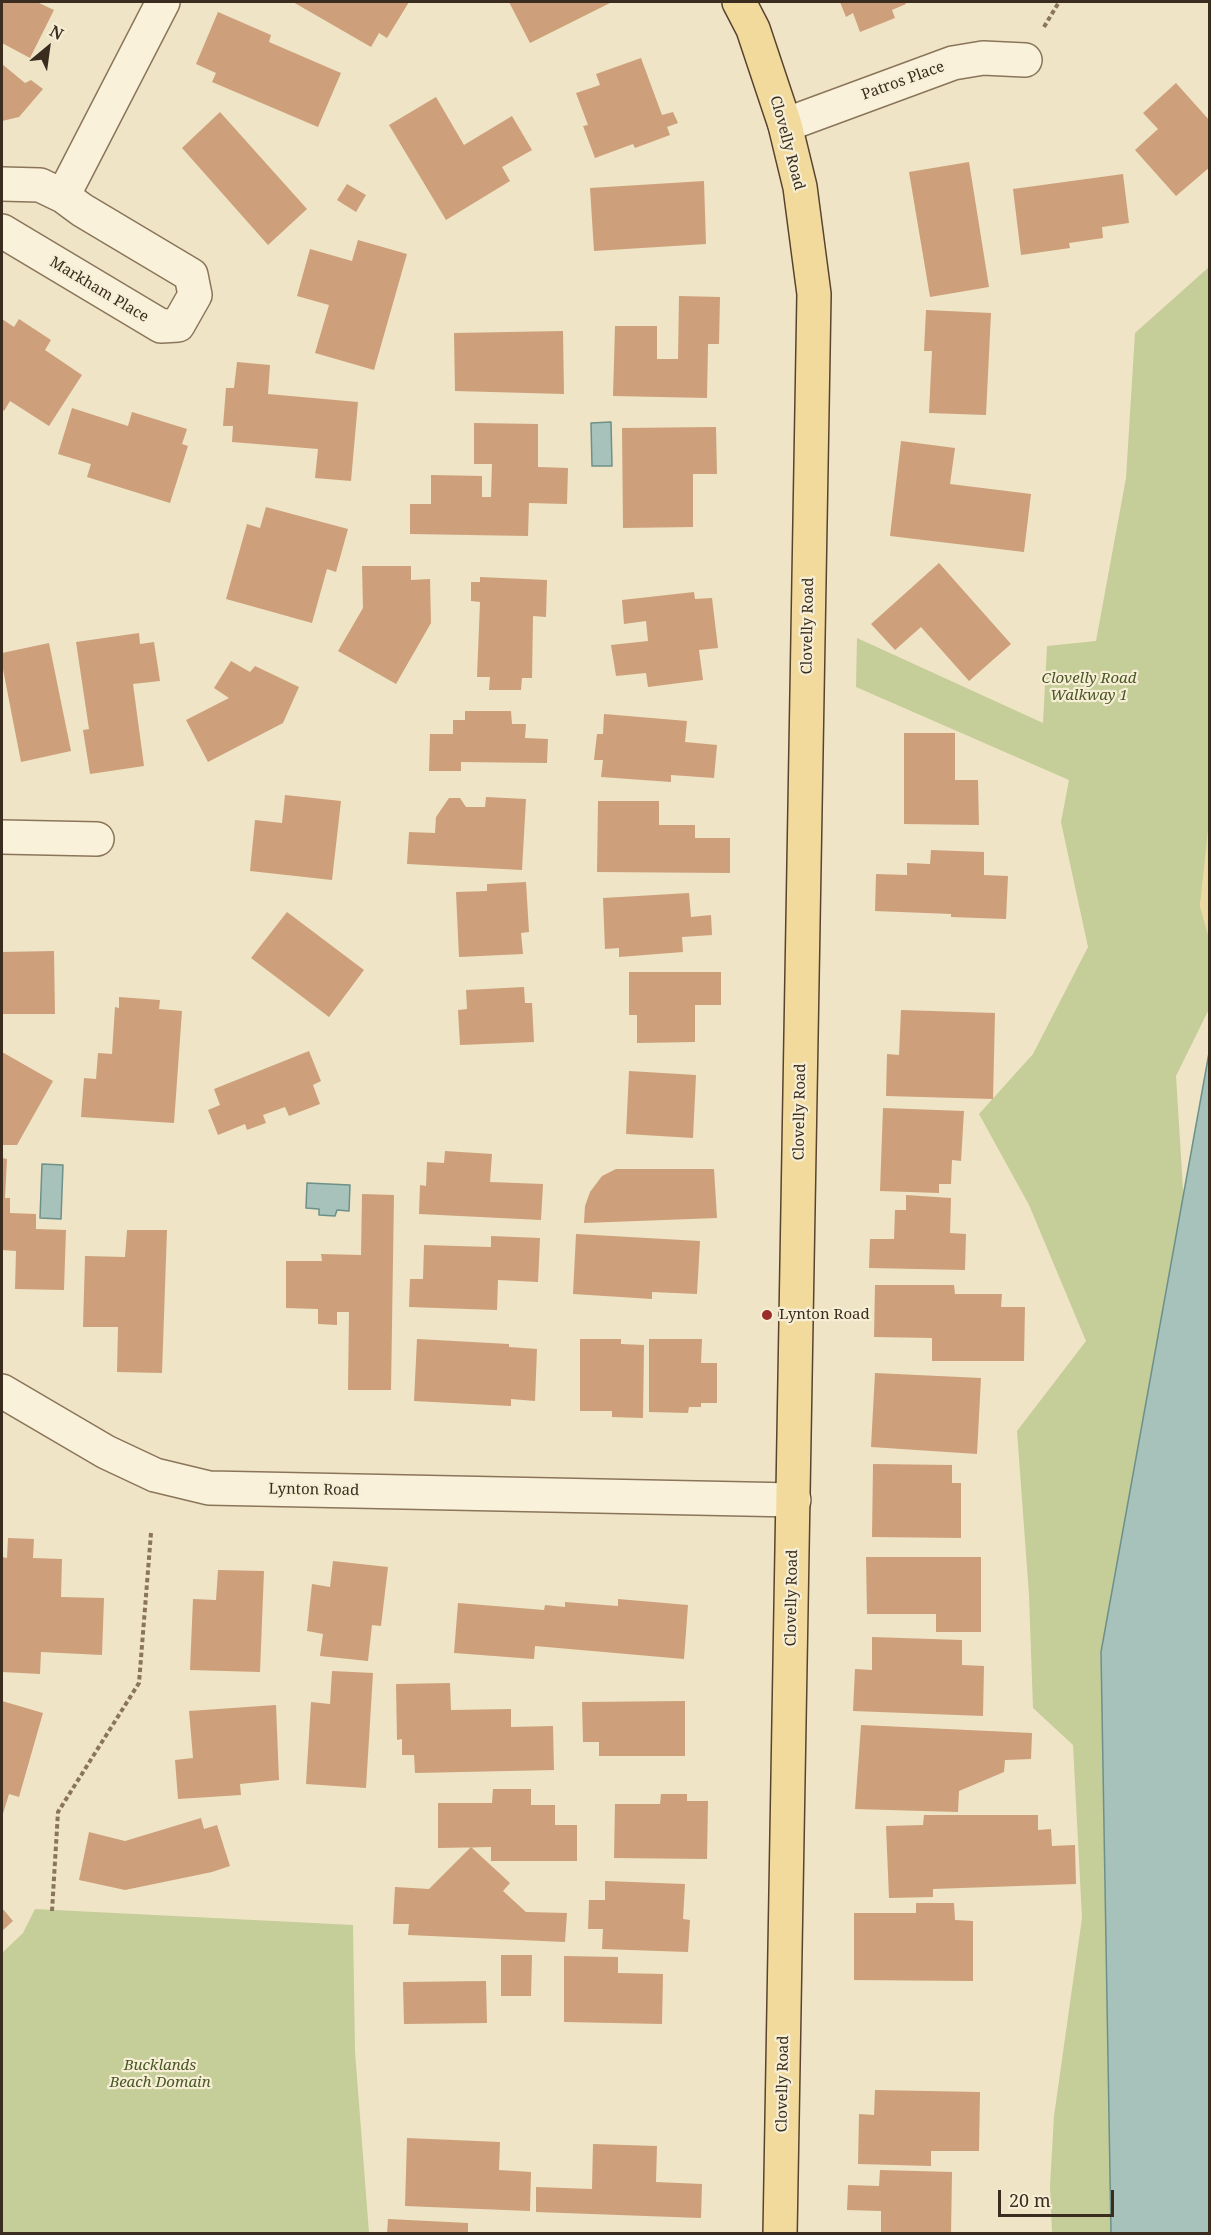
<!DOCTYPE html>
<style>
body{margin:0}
#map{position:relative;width:1211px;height:2235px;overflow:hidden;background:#efe4c5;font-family:"Noto Serif",serif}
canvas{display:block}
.frame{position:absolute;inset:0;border:3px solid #3a2d1f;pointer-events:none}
.north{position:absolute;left:18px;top:18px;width:60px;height:60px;-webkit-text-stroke:4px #f6eed5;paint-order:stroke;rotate:29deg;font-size:16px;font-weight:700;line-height:24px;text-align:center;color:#3a2d1f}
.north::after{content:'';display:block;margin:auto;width:21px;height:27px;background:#3a2d1f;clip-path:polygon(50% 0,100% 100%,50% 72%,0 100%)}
.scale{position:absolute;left:998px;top:2190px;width:116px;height:27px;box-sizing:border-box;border:3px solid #3a2d1f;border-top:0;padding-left:8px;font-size:18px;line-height:21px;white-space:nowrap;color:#3a2d1f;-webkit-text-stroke:4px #f6eed5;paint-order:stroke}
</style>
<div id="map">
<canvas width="1211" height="2235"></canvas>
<div class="frame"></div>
<div class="north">N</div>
<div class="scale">20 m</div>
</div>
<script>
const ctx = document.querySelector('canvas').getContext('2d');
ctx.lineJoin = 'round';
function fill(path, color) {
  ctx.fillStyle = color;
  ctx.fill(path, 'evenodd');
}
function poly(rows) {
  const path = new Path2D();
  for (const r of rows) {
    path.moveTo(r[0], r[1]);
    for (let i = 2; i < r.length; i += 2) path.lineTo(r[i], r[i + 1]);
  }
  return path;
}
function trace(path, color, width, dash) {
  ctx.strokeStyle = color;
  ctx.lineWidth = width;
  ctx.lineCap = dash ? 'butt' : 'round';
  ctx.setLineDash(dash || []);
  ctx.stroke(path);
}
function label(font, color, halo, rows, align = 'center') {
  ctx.font = font + ' "Noto Serif",serif';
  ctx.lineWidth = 4.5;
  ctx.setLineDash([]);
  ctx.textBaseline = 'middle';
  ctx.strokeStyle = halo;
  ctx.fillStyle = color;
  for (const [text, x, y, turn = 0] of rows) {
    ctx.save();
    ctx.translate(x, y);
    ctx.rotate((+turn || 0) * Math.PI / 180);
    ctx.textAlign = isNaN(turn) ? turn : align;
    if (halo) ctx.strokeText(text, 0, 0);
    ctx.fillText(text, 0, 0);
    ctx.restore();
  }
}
fill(poly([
 [1209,267,1210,819,1200,906,1209,938,1210,1007,1176,1076,1192,1335,1134,2233,1052,2233,1050,2186,1054,2116,1082,1918,1073,1745,1033,1708,1029,1595,1017,1431,1086,1341,1029,1205,979,1114,1033,1054,1088,947,1061,822,1069,780,856,687,857,638,1043,723,1047,646,1096,641,1126,478,1135,333],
 [35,1909,353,1925,355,2052,369,2233,2,2233,2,1953,23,1933]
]), '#c5cd99');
fill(poly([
 [1209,819,1209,938,1200,906]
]), '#ebdaa2');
const water = poly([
 [611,422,612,466,592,466,591,423,611,422],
 [1209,1053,1209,2233,1111,2233,1101,1652,1209,1053],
 [42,1164,63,1165,61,1219,40,1218,42,1164],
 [307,1183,350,1185,349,1211,337,1210,335,1216,319,1215,319,1209,306,1208,307,1183]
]);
fill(water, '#a7c2bb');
trace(water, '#6d9189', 1.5);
fill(poly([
 [2,2,37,2,54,10,30,58,2,43],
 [293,2,409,2,387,38,379,33,371,47],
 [509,2,612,2,530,43],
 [840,2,905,2,906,4,892,10,895,18,860,32,853,13,846,17],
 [218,12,271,35,269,42,341,73,318,127,212,82,216,73,196,64],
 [641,58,662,115,673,112,678,123,667,127,670,135,635,148,633,144,595,158,583,126,588,125,576,93,600,85,596,74],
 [2,64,25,83,31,80,43,89,19,117,2,121],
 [1176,83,1210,121,1210,167,1176,196,1135,150,1158,129,1143,113],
 [436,97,464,145,512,116,532,150,502,167,510,181,446,220,389,125],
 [220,112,307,209,268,245,182,148],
 [969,162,989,287,930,297,909,172],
 [1123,174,1129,223,1102,227,1103,238,1069,243,1070,248,1021,255,1013,189],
 [704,181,706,244,594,251,590,188],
 [347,184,366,195,356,212,337,200],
 [358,240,407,254,374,370,315,353,329,305,297,296,310,249,352,261],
 [679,296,720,297,719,344,708,344,707,398,613,396,615,326,657,326,657,359,678,359],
 [926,310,991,313,986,415,929,413,932,351,924,351],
 [2,319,14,327,19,319,51,340,45,350,82,375,49,426,10,401,4,411,2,409],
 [563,331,564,394,455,391,454,333],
 [237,362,270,365,268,394,358,402,351,481,315,478,318,449,232,442,233,426,223,426,226,388,234,388],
 [72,408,128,426,132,412,187,429,182,444,188,446,170,503,87,477,91,464,58,454],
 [474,423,538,424,538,467,568,468,567,504,529,503,528,536,410,534,410,504,431,504,431,475,482,476,482,497,491,497,492,464,474,464],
 [716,427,717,474,693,474,693,527,623,528,622,428],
 [901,441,955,448,950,484,1031,494,1024,552,890,536],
 [266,507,348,529,336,572,327,569,312,623,226,599,247,524,260,528],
 [939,563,1011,644,969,681,921,627,895,650,871,624],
 [362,566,411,566,411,580,430,579,431,623,396,684,338,651,363,608],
 [480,577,547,580,546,617,533,616,532,678,522,678,521,690,489,690,490,677,477,677,480,602,471,601,471,582,480,582],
 [694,592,695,599,712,598,718,648,699,650,703,680,648,687,646,673,616,676,611,645,648,641,646,621,624,624,622,600],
 [139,633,140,644,154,642,160,681,133,684,144,766,90,774,83,730,89,729,76,642],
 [49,643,71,751,21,762,2,664,2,653],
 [231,661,250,672,255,666,299,687,283,723,208,762,186,720,229,698,214,688],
 [465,711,511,711,512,724,526,724,525,738,548,739,547,763,461,762,461,771,429,771,430,734,453,734,453,720,465,720],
 [604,714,687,721,685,742,717,745,714,778,671,775,671,782,601,777,603,760,594,760,597,734,603,734],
 [904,733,955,733,955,780,978,780,979,825,904,824],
 [285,795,341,801,332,880,250,871,255,820,282,823],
 [486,797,526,799,522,870,407,864,409,832,435,833,436,817,449,798,460,798,466,807,485,807],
 [598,801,659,801,659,825,695,825,695,838,730,838,730,873,597,872],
 [931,850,984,852,984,875,1008,876,1006,919,951,917,951,914,875,911,876,874,907,875,907,863,930,864],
 [526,882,529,932,521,933,523,954,459,957,456,892,487,891,487,884],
 [689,893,691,917,711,915,712,935,682,937,683,952,619,957,619,948,605,949,603,898],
 [287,912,364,970,329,1017,251,958],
 [54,951,55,1014,2,1014,2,952],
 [629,972,721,972,721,1005,695,1005,695,1042,637,1043,637,1015,629,1015],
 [524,987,525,1003,532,1003,534,1042,460,1045,458,1010,467,1009,466,990],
 [119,997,160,1000,159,1009,182,1011,174,1123,81,1117,84,1078,96,1079,98,1053,112,1054,115,1007,119,1008],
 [901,1010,995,1013,993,1099,886,1096,887,1054,899,1055],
 [309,1051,321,1081,313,1085,320,1104,289,1116,285,1107,263,1115,266,1123,247,1130,245,1124,218,1135,208,1110,220,1105,214,1089],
 [2,1052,53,1081,17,1145,2,1145],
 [629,1071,696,1075,693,1138,626,1134],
 [883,1108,964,1111,961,1161,952,1160,951,1184,939,1184,939,1193,880,1191],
 [445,1151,492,1154,490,1182,543,1184,541,1220,419,1214,420,1185,426,1186,427,1162,444,1163],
 [2,1158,7,1159,5,1198,10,1198,10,1213,36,1214,36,1229,66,1230,64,1290,15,1289,16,1251,2,1250],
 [616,1169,714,1169,717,1218,584,1223,585,1206,590,1192,602,1176],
 [362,1194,394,1195,391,1390,348,1390,349,1312,337,1312,337,1325,318,1324,318,1309,286,1308,286,1261,322,1261,321,1254,361,1255],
 [906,1195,951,1198,950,1233,966,1234,965,1270,869,1268,870,1239,894,1239,895,1210,906,1210],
 [127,1230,167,1230,162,1373,117,1372,118,1327,83,1327,85,1256,125,1257],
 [576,1234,700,1241,697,1294,652,1292,652,1299,573,1294],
 [491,1236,540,1238,538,1282,498,1280,497,1310,409,1307,410,1279,423,1279,424,1245,491,1247],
 [875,1285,954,1285,955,1294,1002,1294,1001,1307,1025,1307,1024,1361,932,1361,932,1338,874,1337],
 [417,1339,509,1344,509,1347,537,1349,535,1401,511,1399,511,1406,414,1401],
 [580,1339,621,1339,621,1344,644,1345,643,1418,612,1417,612,1411,580,1411],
 [649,1339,702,1339,701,1363,717,1363,717,1403,701,1403,701,1407,689,1407,688,1413,649,1412],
 [875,1373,981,1378,977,1454,871,1447],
 [873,1464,952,1465,952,1483,961,1483,961,1538,872,1537],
 [8,1538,34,1539,33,1558,62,1559,61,1597,104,1598,102,1655,41,1652,40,1674,2,1672,2,1557,7,1558],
 [866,1557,981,1557,981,1632,936,1632,936,1614,867,1614],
 [333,1561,388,1567,381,1626,372,1625,368,1661,320,1656,323,1634,307,1631,312,1584,330,1587],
 [218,1570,264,1571,260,1672,190,1670,193,1599,216,1600],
 [618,1599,688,1605,684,1659,535,1646,534,1659,454,1653,458,1603,544,1610,545,1605,565,1607,565,1602,618,1606],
 [872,1637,962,1640,962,1665,984,1666,983,1716,853,1711,855,1669,872,1670],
 [332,1671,373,1673,366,1788,306,1784,311,1702,330,1704],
 [450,1683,451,1710,511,1709,511,1727,553,1726,554,1770,415,1773,414,1755,402,1755,402,1739,397,1740,396,1684],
 [2,1701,43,1713,19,1797,9,1794,2,1817],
 [685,1701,685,1756,599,1756,599,1742,583,1742,582,1702],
 [276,1705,279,1780,240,1784,241,1795,178,1799,175,1760,193,1758,189,1711],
 [861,1725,1032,1733,1031,1759,1005,1760,1004,1772,959,1791,958,1812,855,1809],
 [493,1789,531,1789,531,1805,555,1805,555,1825,577,1825,577,1861,491,1861,491,1847,438,1848,438,1803,492,1803],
 [661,1794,687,1794,687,1801,708,1801,707,1859,614,1858,615,1804,660,1804],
 [924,1815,1038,1815,1038,1830,1051,1829,1052,1846,1075,1845,1076,1884,933,1889,933,1897,889,1898,886,1826,923,1825],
 [201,1818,204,1829,217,1825,230,1866,212,1872,125,1890,79,1880,89,1832,125,1841],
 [471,1847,510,1883,503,1891,526,1912,567,1913,565,1942,408,1935,409,1924,393,1924,395,1887,429,1889],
 [605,1881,685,1884,683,1919,690,1920,688,1952,602,1949,603,1929,588,1929,589,1900,605,1900],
 [916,1903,954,1903,955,1920,973,1921,973,1981,854,1980,854,1913,916,1913],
 [2,1908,13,1921,2,1931],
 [501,1955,532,1955,531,1996,501,1996],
 [564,1956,618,1957,618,1973,663,1974,662,2024,564,2022],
 [486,1981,487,2023,404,2024,403,1982],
 [875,2090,980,2092,979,2151,931,2151,931,2166,858,2164,859,2114,874,2115],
 [407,2138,500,2142,499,2170,531,2172,530,2211,405,2206],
 [593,2144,657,2146,656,2182,702,2184,701,2218,536,2212,536,2187,592,2189],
 [880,2170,952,2172,951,2234,881,2234,881,2211,847,2210,848,2185,879,2186],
 [388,2219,468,2223,468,2234,387,2234]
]), '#cda07b');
const minor = poly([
 [785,125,953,63,983,58,1025,60],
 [2,184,40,185,63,196,82,210,191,275,195,295,178,325,161,326,2,231],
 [63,196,163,2],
 [2,837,97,839],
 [2,1391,106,1452,155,1475,209,1488,794,1500]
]);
const major = poly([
 [739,2,753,29,785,125,800,187,814,294,780,2234]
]);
trace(minor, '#8a755b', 36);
trace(major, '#58432f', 36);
trace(poly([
 [1044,27,1059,2],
 [52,1911,58,1812,139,1683,151,1533]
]), '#8a755b', 4, [4.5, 3]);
trace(minor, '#f9f1d9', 33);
trace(major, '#f2da9d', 33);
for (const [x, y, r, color] of [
 [767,1315,6,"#9a2d2a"]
]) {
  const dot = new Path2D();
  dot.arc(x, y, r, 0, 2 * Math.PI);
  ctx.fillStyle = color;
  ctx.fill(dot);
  trace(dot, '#f6eed5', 2);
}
label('15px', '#3a2d1f', '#f6eed5', [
 ["Patros Place",903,81,-20],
 ["Clovelly Road",787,143,75],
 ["Markham Place",99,290,31],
 ["Clovelly Road",808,626,-89],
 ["Clovelly Road",800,1112,-89],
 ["Lynton Road",314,1490,1],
 ["Clovelly Road",792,1598,-89],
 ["Clovelly Road",783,2084,-89]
]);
label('italic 15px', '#495725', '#f6eed5', [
 ["Clovelly Road",1089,679],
 ["Walkway 1",1089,696],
 ["Bucklands",160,2066],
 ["Beach Domain",160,2083]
]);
label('15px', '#3a2d1f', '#f6eed5', [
 ["Lynton Road",779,1315]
], 'left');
</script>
